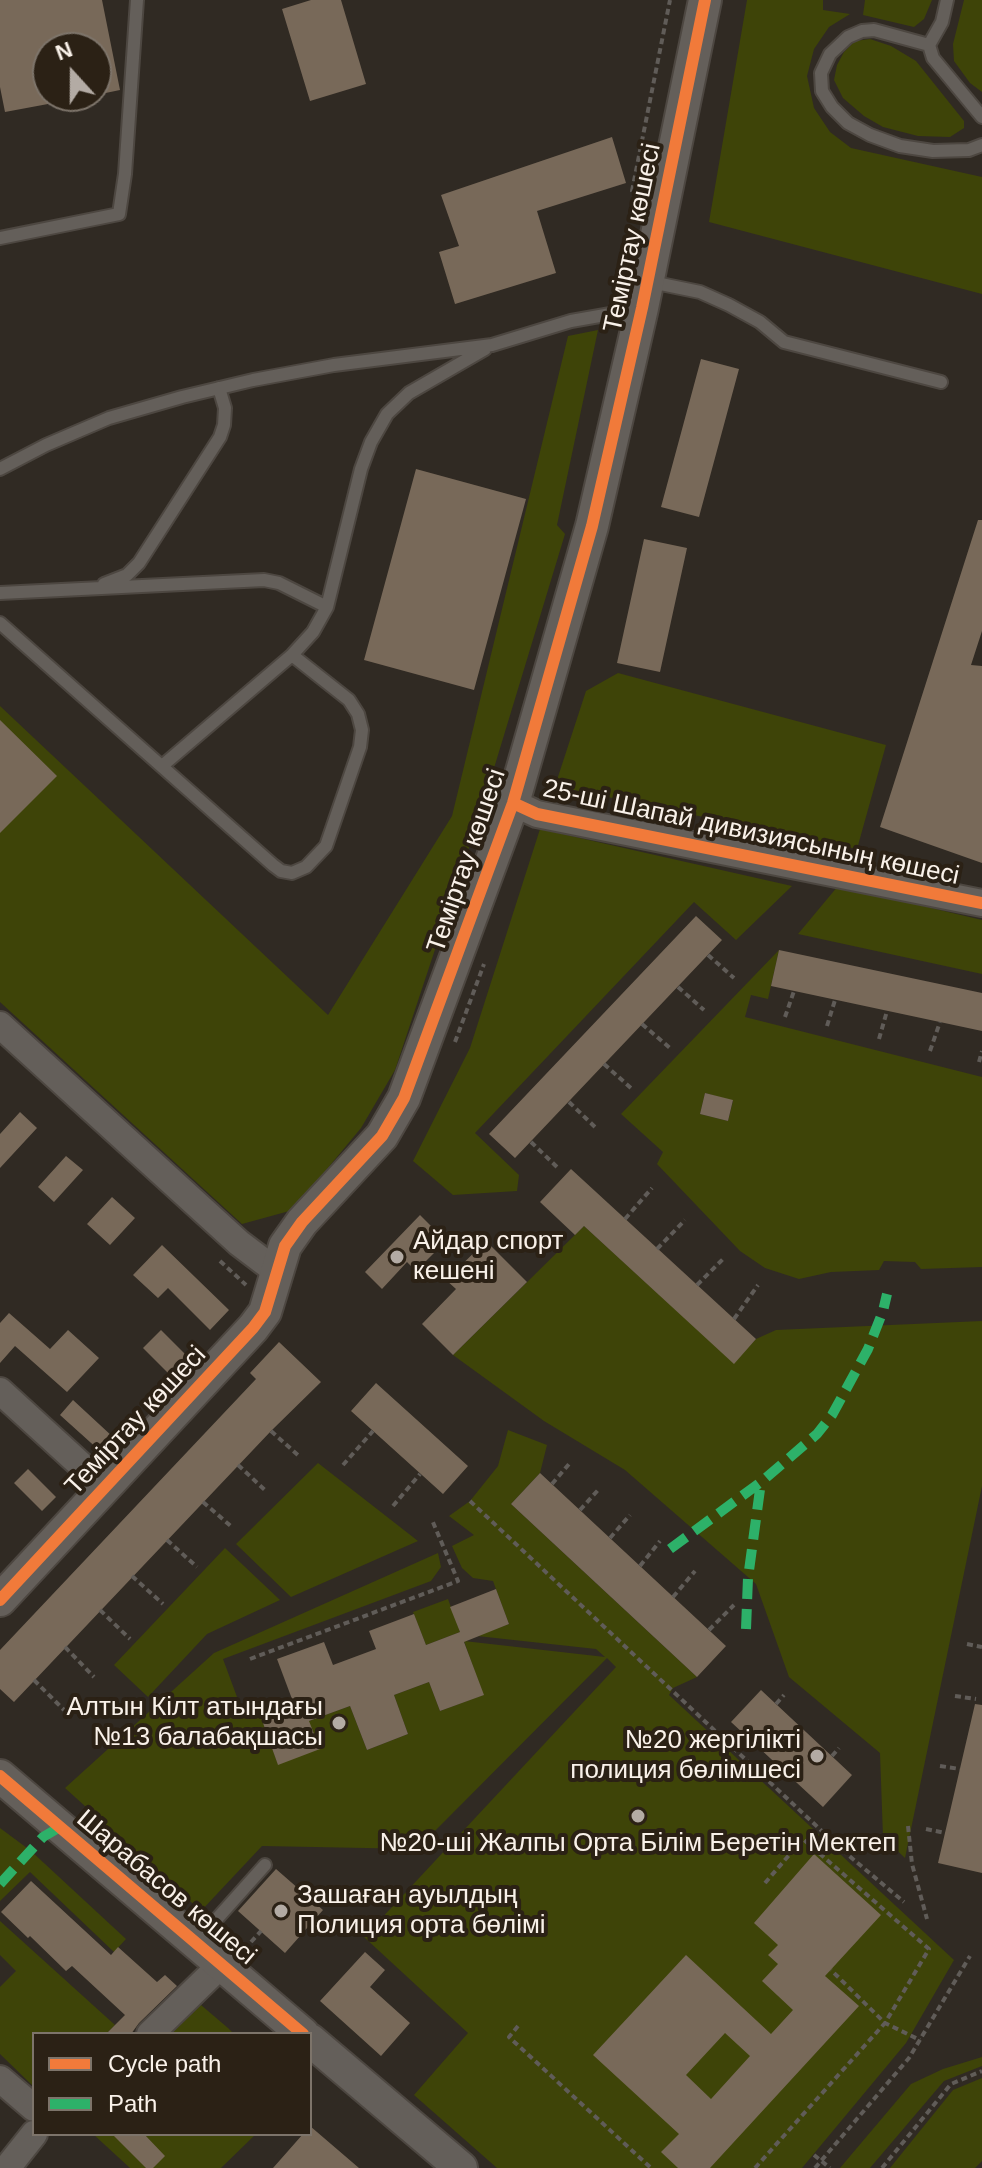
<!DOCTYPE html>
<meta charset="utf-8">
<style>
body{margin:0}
#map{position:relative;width:982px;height:2168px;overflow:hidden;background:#302a23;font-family:Helvetica,sans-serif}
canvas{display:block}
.legend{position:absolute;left:32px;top:2032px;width:280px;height:104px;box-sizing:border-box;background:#2b2115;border:2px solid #7d746a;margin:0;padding:10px 14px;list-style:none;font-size:24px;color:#f9f1e9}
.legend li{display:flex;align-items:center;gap:16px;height:40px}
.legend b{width:40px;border:2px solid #7d746a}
.north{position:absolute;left:32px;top:32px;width:80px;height:80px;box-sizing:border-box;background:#2b2115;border:2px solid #7d746a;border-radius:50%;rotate:339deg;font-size:22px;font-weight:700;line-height:32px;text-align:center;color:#f9f1e9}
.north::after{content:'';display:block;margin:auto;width:28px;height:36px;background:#b3aba4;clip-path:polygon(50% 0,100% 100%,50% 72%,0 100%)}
</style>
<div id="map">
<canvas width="982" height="2168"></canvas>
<ul class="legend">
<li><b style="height:10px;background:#f17a3a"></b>Cycle path</li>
<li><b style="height:10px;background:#2db169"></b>Path</li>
</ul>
<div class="north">N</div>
</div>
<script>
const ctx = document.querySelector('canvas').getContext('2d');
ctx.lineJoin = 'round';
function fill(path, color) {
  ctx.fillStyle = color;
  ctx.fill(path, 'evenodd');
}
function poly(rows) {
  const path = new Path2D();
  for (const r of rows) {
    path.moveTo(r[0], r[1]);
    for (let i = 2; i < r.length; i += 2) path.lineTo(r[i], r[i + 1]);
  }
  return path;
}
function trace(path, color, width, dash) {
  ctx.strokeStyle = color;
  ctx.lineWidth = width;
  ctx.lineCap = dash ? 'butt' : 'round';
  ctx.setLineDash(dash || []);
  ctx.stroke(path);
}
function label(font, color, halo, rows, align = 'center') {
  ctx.font = font + ' Helvetica,sans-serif';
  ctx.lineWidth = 8;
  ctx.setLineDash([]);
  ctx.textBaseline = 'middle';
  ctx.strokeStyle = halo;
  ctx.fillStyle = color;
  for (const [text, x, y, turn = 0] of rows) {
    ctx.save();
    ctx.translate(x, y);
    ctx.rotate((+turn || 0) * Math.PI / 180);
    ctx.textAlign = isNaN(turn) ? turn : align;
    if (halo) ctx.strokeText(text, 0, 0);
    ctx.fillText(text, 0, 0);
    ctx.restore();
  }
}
fill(poly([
 [747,0,823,0,823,10,850,14,829,27,814,49,807,76,814,108,830,132,851,148,982,177,982,294,709,222],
 [865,0,932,0,924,19,914,27,863,15],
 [964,0,982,0,982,92,970,83,954,61,953,44],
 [870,39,891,46,916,61,964,121,964,128,950,137,918,136,883,127,864,116,843,98,834,80,837,65,844,52,855,41],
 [598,330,557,525,565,534,481,811,395,1070,361,1128,293,1210,242,1224,0,1002,0,706,328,1015,452,816,568,336],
 [618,673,886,745,857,849,555,786,586,691],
 [540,829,792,886,736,940,694,902,475,1133,519,1175,517,1191,453,1195,413,1161,470,1048],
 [838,886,982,920,982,974,798,934],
 [779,950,768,999,751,995,745,1017,982,1077,982,1267,921,1269,915,1262,884,1261,879,1270,831,1272,799,1279,765,1268,740,1251,657,1164,663,1152,621,1114],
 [705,1093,733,1101,728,1121,700,1114],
 [584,1226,734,1363,756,1339,776,1330,982,1321,982,1486,905,1858,883,1837,880,1753,789,1677,756,1584,625,1470,544,1421,453,1355],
 [508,1430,547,1445,540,1473,511,1504,697,1677,673,1688,669,1695,954,1960,906,2043,802,2168,497,2168,414,2095,468,2033,364,1937,616,1667,607,1658,417,1849,262,1846,201,1911,65,1788,214,1653,438,1553,441,1567,431,1581,223,1659,244,1716,259,1712,278,1764,309,1721,350,1706,367,1750,408,1734,394,1695,429,1682,440,1711,483,1695,464,1641,605,1657,596,1649,477,1636,509,1624,493,1581,473,1578,462,1568,452,1546,474,1535,449,1516,470,1501,498,1466],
 [318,1463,418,1541,291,1597,236,1544],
 [225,1548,280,1600,207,1634,148,1697,114,1665],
 [448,1599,460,1632,426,1645,413,1612],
 [0,1828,31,1851,126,1939,114,1952,30,1872,0,1901],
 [0,1921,115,2025,106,2034,34,2034,34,2087,0,2054,0,1987,16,1971,0,1955],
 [201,2005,228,2028,234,2034,171,2034],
 [982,2057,982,2066,944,2081,870,2168,840,2168,911,2084,943,2069],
 [982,2078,982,2161,975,2168,890,2168,953,2090],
 [93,2134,256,2134,221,2168,130,2168]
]), '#3e4408');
fill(poly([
 [0,0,102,0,120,90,96,95,96,48,48,48,48,104,5,112,0,87],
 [311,0,341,0,366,84,310,101,282,9],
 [612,137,626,183,537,211,556,273,455,304,439,252,459,246,441,195],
 [701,359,739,369,699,517,661,507],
 [416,469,526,499,474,690,364,660],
 [978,520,982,520,982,631,971,665,982,666,982,863,880,827],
 [644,539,687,548,660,672,617,663],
 [0,720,57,776,0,833],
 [696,916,722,940,515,1158,489,1134],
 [779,950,982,993,982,1031,771,986],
 [705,1093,733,1100,728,1121,700,1114],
 [20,1112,37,1128,0,1168,0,1134],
 [66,1156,83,1170,54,1202,38,1187],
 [571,1169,756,1339,734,1364,584,1226,575,1235,540,1202],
 [112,1197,135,1218,110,1245,87,1224],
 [420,1215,436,1231,427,1241,437,1250,416,1271,407,1262,382,1289,365,1272],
 [486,1241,527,1282,453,1355,422,1324,456,1289,446,1280],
 [162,1245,229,1310,210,1330,168,1288,158,1298,133,1275],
 [9,1313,50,1349,68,1330,99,1358,67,1392,15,1346,0,1363,0,1323],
 [161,1330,188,1357,170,1375,143,1348],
 [279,1342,321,1382,271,1431,14,1702,0,1689,0,1650,256,1379,250,1373],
 [376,1383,468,1466,443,1494,351,1411],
 [73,1400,113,1437,100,1451,60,1415],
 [28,1469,56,1497,42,1511,14,1483],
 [540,1473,726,1646,697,1677,511,1504],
 [496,1589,509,1624,464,1642,484,1695,440,1711,429,1682,394,1695,408,1734,367,1750,350,1706,309,1721,320,1749,278,1765,259,1712,292,1699,277,1659,324,1642,333,1665,376,1649,369,1631,414,1614,426,1645,460,1632,450,1607],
 [761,1690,852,1775,823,1807,731,1722],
 [975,1704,982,1705,982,1873,938,1863],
 [814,1854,881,1915,825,1976,859,2006,710,2168,678,2168,661,2152,679,2134,593,2055,686,1955,771,2034,793,2010,762,1981,778,1964,768,1955,778,1945,754,1923],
 [725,2033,750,2056,711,2099,686,2075],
 [276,1869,323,1910,285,1953,238,1911],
 [31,1881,111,1955,118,1947,157,1982,165,1975,177,1986,139,2023,131,2034,106,2034,125,2015,72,1966,66,1971,30,1936,28,1938,1,1912],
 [365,1952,385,1970,370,1987,410,2023,381,2056,320,2001],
 [310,2126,359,2168,273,2168,303,2134,310,2134],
 [112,2134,144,2134,165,2156,153,2168,146,2168]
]), '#786959');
const service = poly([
 [947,0,942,22,929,45,933,58,982,117],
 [929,45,874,30,862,31,848,37,830,54,821,73,822,91,832,107,848,123,870,135,900,146,933,151,969,150,982,145],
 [0,238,119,214,125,174,137,0],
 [651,282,700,292,729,305,760,322,784,342,941,382],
 [0,469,46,445,109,418,182,397,253,380,334,365,492,345,571,321,639,309],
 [104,584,127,575,139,563,220,437,224,425,225,408,219,388],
 [0,593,264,580,279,583,327,607],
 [0,623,273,865,281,871,292,873,306,867,326,846,360,747,362,730,358,714,349,700,292,655],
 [162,766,292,655,313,632,327,607,361,469,371,442,387,414,409,393,485,349],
 [198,1940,265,1865]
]);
const minor = poly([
 [513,803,537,814,982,903],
 [0,1025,239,1243,276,1271],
 [0,1391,105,1487],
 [150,2034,221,1965],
 [0,2079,34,2108],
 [7,2168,34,2134]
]);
const tertiary = poly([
 [0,1600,253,1328,265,1312,285,1246,302,1222,382,1136,404,1098,513,803,592,526,642,308,705,0],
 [0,1776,303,2034],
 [310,2040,461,2168]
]);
trace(service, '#4d4741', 16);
trace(minor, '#4d4741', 30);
trace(tertiary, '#4d4741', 36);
trace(poly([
 [637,200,632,191,670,0],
 [708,955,734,978],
 [678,987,704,1010],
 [785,1017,794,991],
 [642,1024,670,1048],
 [827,1026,835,1000],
 [879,1039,887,1011],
 [455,1042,484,964],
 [930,1051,940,1022],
 [979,1062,982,1051],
 [604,1064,632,1089],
 [569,1102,596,1128],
 [531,1142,558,1168],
 [625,1219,652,1188],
 [657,1249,685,1220],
 [220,1261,246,1285],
 [697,1285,724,1258],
 [734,1319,758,1285],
 [271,1431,300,1457],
 [238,1465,267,1492],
 [343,1465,373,1431],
 [552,1484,569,1464],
 [470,1501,841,1849,904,1902],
 [203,1502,233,1528],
 [393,1506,420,1474],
 [580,1510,599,1489],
 [610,1538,630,1515],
 [167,1540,197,1567],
 [640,1566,660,1541],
 [132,1576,163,1604],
 [673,1597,695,1571],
 [100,1610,130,1639],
 [709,1630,734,1605],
 [967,1644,982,1647],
 [65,1647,94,1677],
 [250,1659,458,1581,432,1520],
 [34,1680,64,1710],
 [955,1696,976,1699],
 [776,1704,784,1695],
 [832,1756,839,1748],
 [940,1766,960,1769],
 [908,1826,912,1864,927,1919],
 [926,1829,945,1833],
 [765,1883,803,1839,929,1949,885,2023,920,2040],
 [251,1942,261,1931],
 [518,2026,509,2037,651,2168],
 [814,2155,830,2168],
 [755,2168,885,2023,831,1970],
 [815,2168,909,2058,970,1956],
 [882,2168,951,2084,982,2071]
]), '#605c58', 4, [6, 4]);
trace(service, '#645f5a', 12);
trace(minor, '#645f5a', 26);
trace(tertiary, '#645f5a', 32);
trace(poly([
 [670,1549,761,1482,817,1434,832,1415,868,1349,883,1311,887,1294],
 [746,1629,748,1578,761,1482],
 [0,1884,43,1837,60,1827]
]), '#2db169', 10, [20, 10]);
trace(poly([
 [513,803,537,814,982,903],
 [0,1600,253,1328,265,1312,285,1246,302,1222,382,1136,404,1098,513,803,592,526,642,308,705,0],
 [0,1776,303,2034]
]), '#f17a3a', 12);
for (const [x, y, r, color] of [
 [397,1257,8,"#b3aba4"],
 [339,1723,8,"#b3aba4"],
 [817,1756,8,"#b3aba4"],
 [638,1816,8,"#b3aba4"],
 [281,1911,8,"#b3aba4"]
]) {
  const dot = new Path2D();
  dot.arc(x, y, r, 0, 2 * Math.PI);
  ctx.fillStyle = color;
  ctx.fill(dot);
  trace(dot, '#2b2115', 3);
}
label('26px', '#f9f1e9', '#2b2115', [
 ["Теміртау көшесі",633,238,-78],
 ["25-ші Шапай дивизиясының көшесі",751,833,12],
 ["Теміртау көшесі",467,861,-71],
 ["Теміртау көшесі",136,1421,-47],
 ["Шарабасов көшесі",166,1888,40]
]);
label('26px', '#f9f1e9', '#2b2115', [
 ["Айдар спорт",413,1242],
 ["кешені",413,1272],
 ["Алтын Кілт атындағы",323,1708,"right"],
 ["№13 балабақшасы",323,1738,"right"],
 ["№20 жергілікті",801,1741,"right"],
 ["полиция бөлімшесі",801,1771,"right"],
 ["№20-ші Жалпы Орта Білім Беретін Мектеп",638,1844,"center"],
 ["Зашаған ауылдың",297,1896],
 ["Полиция орта бөлімі",297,1926]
], 'left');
</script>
